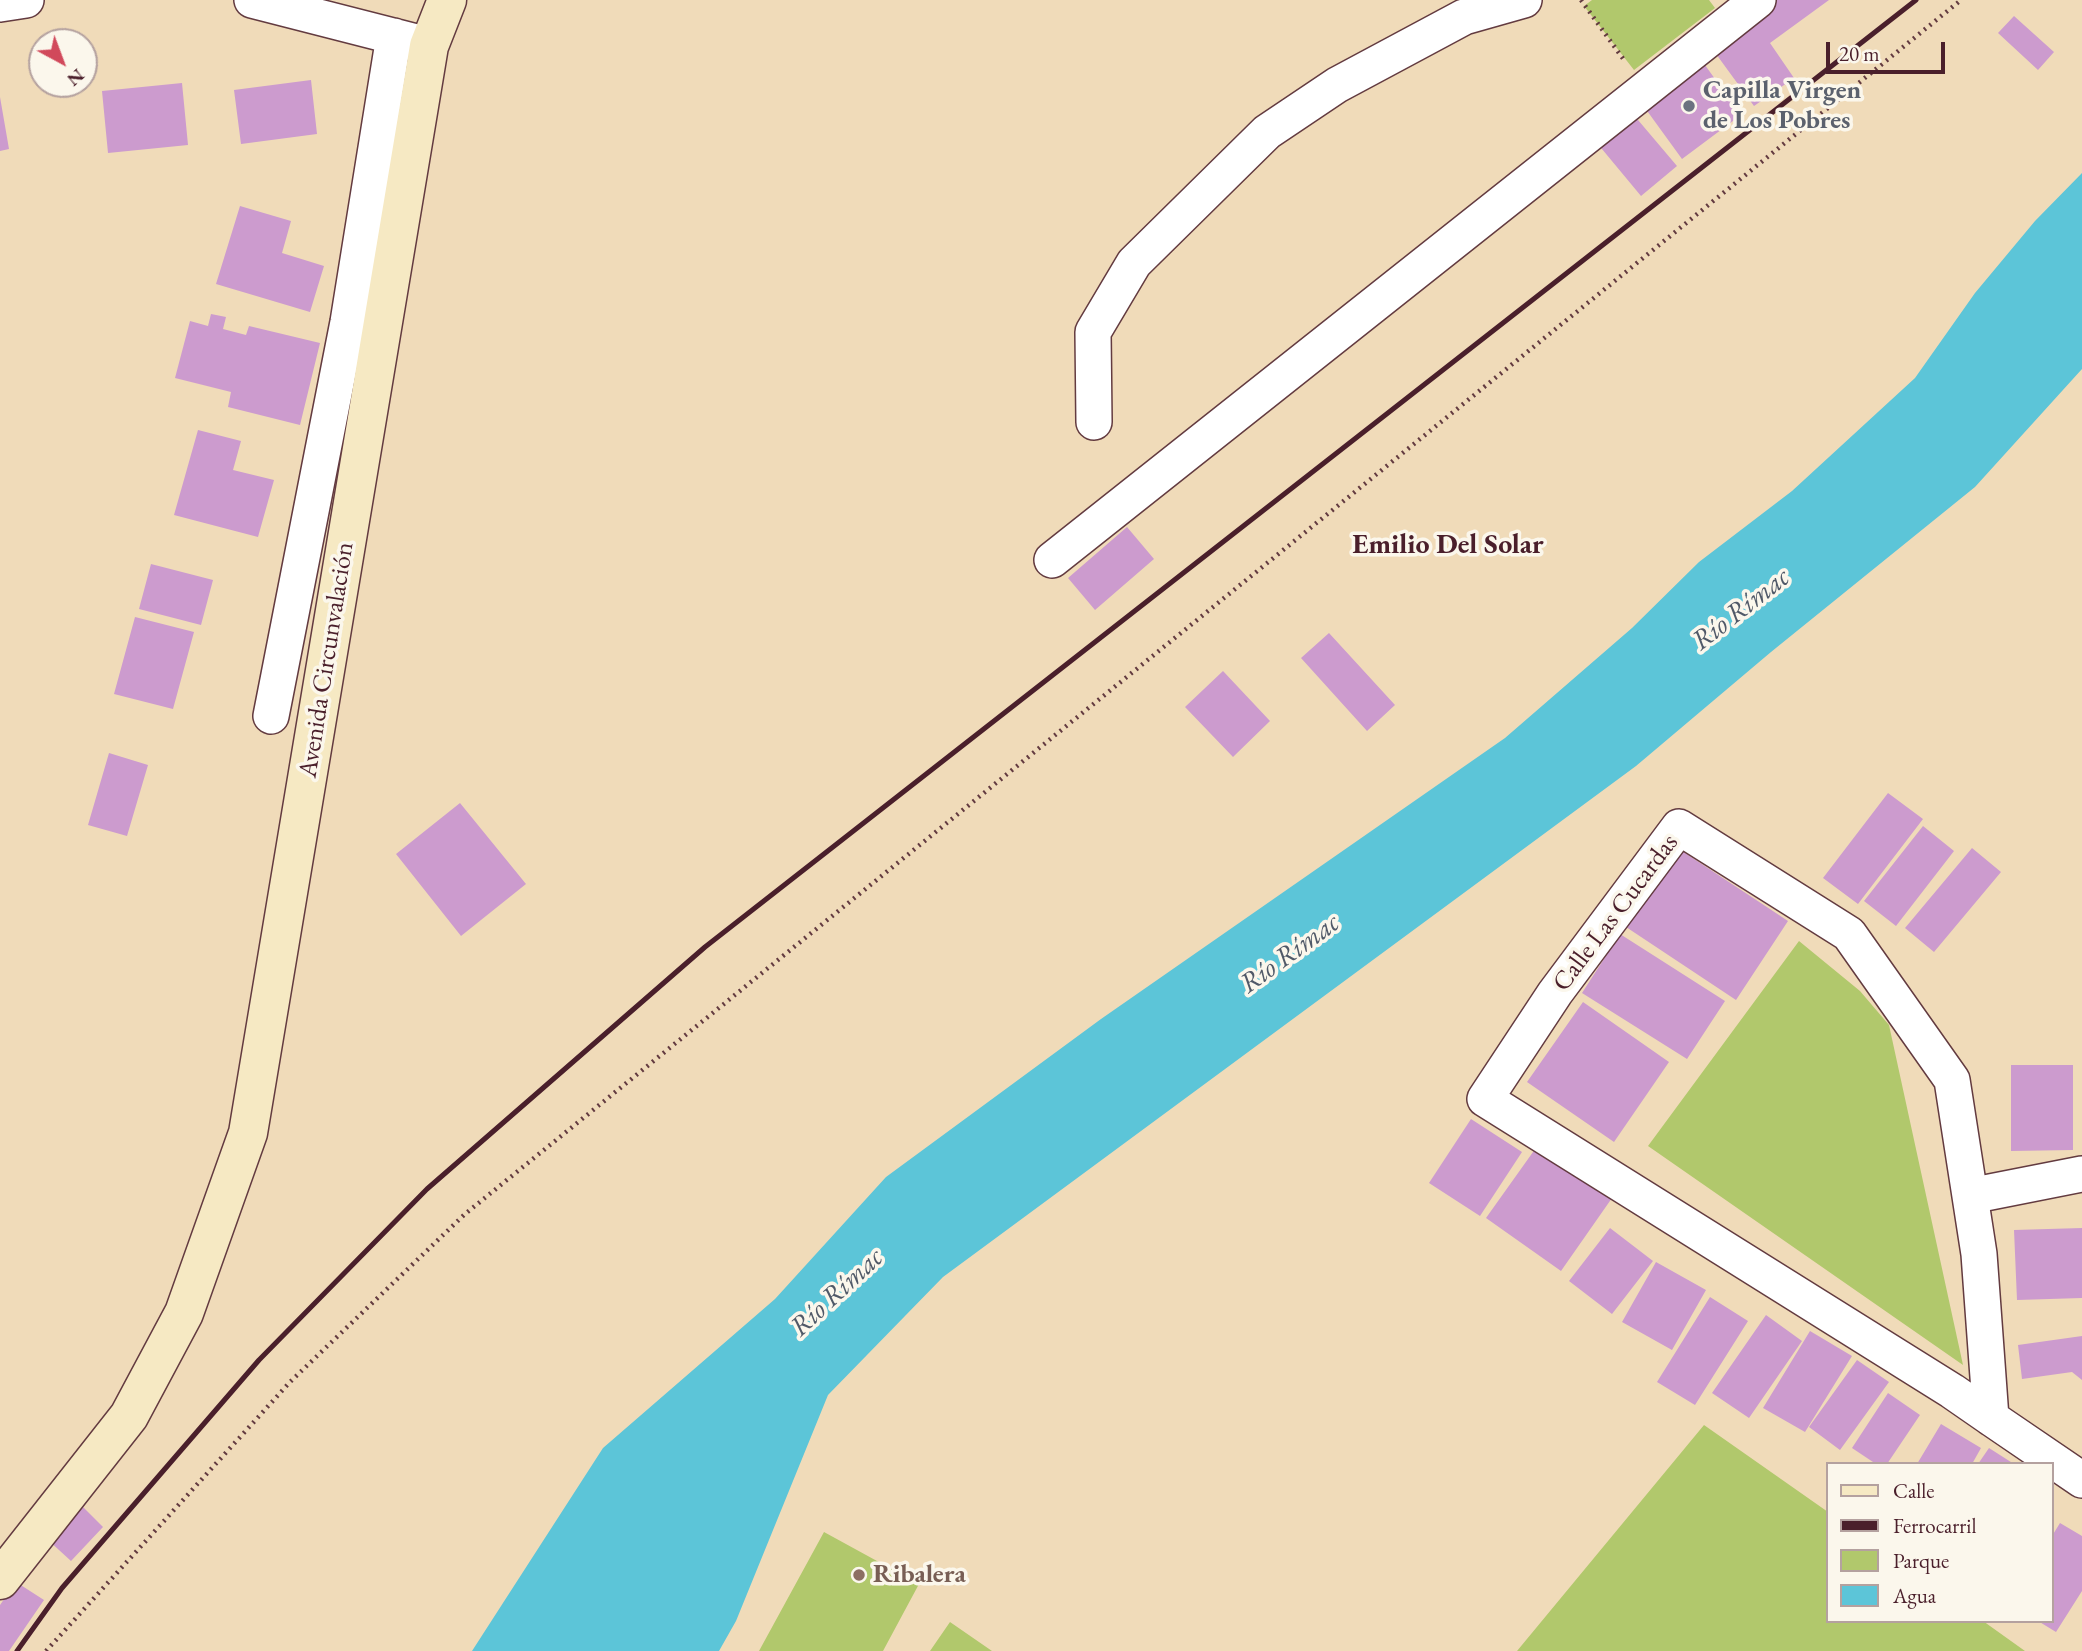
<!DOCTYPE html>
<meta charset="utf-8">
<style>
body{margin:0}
#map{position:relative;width:2082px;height:1651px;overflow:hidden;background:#f0dbb9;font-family:"EB Garamond",serif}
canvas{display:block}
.legend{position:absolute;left:1826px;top:1462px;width:228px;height:161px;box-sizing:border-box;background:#fbf7ec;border:2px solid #b4a19f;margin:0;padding:9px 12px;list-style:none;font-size:21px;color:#4a1f2b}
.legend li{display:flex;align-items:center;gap:14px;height:35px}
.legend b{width:35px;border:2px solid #b4a19f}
.north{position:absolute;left:28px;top:28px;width:70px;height:70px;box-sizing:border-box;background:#fbf7ec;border:2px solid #b4a19f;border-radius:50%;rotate:139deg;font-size:19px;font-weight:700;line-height:28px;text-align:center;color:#4a1f2b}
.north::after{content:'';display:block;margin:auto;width:24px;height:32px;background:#d1495b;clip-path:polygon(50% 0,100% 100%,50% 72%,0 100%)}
.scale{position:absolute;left:1826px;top:42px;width:119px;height:32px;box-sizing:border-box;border:4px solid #4a1f2b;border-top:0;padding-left:9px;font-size:21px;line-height:24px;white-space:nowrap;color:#4a1f2b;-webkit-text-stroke:5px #fbf7ec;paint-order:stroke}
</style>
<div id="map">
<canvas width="2082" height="1651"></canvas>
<ul class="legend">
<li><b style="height:9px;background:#f6e9c3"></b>Calle</li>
<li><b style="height:9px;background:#4a1f2b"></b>Ferrocarril</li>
<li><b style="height:19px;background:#b1c86c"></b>Parque</li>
<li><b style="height:19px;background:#5cc5d8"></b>Agua</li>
</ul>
<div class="north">N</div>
<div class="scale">20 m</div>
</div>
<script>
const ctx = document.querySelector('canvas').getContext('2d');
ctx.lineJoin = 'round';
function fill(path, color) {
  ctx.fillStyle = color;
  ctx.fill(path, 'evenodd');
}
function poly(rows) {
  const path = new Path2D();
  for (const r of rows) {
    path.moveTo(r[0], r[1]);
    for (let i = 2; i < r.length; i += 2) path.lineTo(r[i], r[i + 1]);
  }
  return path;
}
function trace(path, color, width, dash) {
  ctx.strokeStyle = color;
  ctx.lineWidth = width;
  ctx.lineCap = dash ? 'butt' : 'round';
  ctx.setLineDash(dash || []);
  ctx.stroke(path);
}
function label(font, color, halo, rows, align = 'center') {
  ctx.font = font + ' "EB Garamond",serif';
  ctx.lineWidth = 7;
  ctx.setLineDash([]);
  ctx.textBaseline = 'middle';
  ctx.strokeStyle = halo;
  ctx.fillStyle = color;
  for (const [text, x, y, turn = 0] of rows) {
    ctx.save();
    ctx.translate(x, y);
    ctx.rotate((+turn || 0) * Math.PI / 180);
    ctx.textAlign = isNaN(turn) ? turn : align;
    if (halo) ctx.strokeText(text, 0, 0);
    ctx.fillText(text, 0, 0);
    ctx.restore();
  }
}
fill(poly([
 [1592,0,1709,0,1715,8,1634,70,1584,6],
 [1799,941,1860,991,1889,1025,1963,1365,1648,1146],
 [1704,1425,1828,1512,1828,1621,1983,1621,2025,1651,1517,1651],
 [824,1532,919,1584,883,1651,759,1651],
 [950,1622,992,1651,930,1651]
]), '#b1c86c');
fill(poly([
 [2082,173,2082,369,1975,487,1771,652,1636,766,943,1277,828,1395,736,1621,719,1651,472,1651,603,1448,775,1299,886,1177,1101,1019,1505,738,1632,628,1699,562,1792,491,1915,378,1975,293,2035,221]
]), '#5cc5d8');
fill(poly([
 [1767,0,1829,0,1770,43,1794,78,1754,106,1708,43],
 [2014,16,2054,52,2038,70,1998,33],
 [1697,54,1741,115,1682,159,1637,97],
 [311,80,317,134,241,144,234,90],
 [182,83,188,145,108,153,102,91],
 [0,97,9,149,0,151],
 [1627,107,1677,166,1641,196,1592,137],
 [240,206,291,221,282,253,324,266,310,312,216,284],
 [211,314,226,317,223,329,246,335,249,326,320,343,300,425,228,407,231,392,175,378,190,321,208,326],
 [198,430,241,441,233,470,274,480,258,537,174,515],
 [1127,527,1154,559,1095,610,1068,578],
 [151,564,213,580,201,625,139,609],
 [135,617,194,632,173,709,114,694],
 [1329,633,1395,705,1367,731,1301,658],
 [1223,671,1270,721,1233,757,1185,707],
 [109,753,148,765,127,836,88,825],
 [1888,793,1923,819,1858,904,1823,878],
 [460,803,526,884,461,936,396,854],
 [1923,826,1954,851,1896,926,1864,901],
 [1972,848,2001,872,1934,952,1905,928],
 [1679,849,1788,921,1736,1000,1626,927],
 [1620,934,1725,1001,1687,1059,1582,993],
 [1583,1002,1669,1062,1614,1142,1527,1082],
 [2011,1065,2073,1065,2073,1150,2011,1151],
 [1471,1119,1522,1152,1480,1216,1429,1183],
 [1538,1145,1612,1198,1561,1271,1486,1218],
 [1610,1228,1653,1261,1612,1314,1569,1281],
 [2082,1228,2082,1298,2017,1300,2014,1230],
 [1656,1262,1706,1290,1672,1350,1622,1322],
 [1710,1297,1748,1321,1695,1405,1657,1382],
 [1766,1315,1802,1341,1749,1418,1712,1393],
 [1810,1331,1852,1356,1805,1432,1763,1408],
 [2082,1336,2082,1380,2072,1372,2022,1379,2018,1345],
 [1857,1360,1889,1382,1840,1450,1809,1427],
 [1888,1393,1920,1415,1887,1464,1876,1464,1852,1448],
 [1941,1424,1981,1448,1972,1464,1917,1464],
 [1989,1448,2014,1464,1978,1464],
 [80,1504,103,1527,71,1561,47,1539],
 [2060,1523,2082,1536,2082,1591,2056,1632,2038,1621,2052,1621,2052,1536],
 [16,1582,44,1600,9,1651,0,1651,0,1605]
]), '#cc9bce');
const street = poly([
 [252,0,416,42],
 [0,4,26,0],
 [1094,422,1093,332,1134,263,1267,132,1337,85,1464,17,1524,0],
 [1052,560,1758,0],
 [271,716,348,322,394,36],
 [1970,1196,2082,1174],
 [1991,1418,1979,1254,1952,1080,1849,934,1679,827,1555,993,1485,1099,1952,1391,1991,1418,2082,1480]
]);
const secondary = poly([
 [0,1580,129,1416,184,1313,248,1133,429,46,447,0]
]);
trace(street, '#633b40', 38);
trace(secondary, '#633b40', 41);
trace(poly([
 [1581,0,1624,60],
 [46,1651,290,1382,465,1214,1961,0]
]), '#633b40', 4.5, [2, 5]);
trace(street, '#fff', 35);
trace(secondary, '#f6e9c3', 38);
trace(poly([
 [17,1651,62,1588,259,1360,427,1189,705,947,1916,0]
]), '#4a1f2b', 5);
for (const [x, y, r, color] of [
 [1689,106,7,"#6b7280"],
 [859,1575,7,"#8d6e63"]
]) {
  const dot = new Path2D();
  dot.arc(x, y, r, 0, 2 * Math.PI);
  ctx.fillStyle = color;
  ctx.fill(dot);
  trace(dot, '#fbf7ec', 2.5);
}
label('bold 26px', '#5b616d', '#fbf7ec', [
 ["Capilla Virgen",1703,91],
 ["de Los Pobres",1703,121]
], 'left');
label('26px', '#4a1f2b', '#fbf7ec', [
 ["Avenida Circunvalación",327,660,-81],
 ["Calle Las Cucardas",1616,913,-53]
]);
label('bold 26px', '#785e54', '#fbf7ec', [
 ["Ribalera",873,1575]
], 'left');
label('bold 28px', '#4a1f2b', '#fbf7ec', [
 ["Emilio Del Solar",1448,545]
]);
label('italic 28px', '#505968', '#fbf7ec', [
 ["Río Rímac",1741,610,-38],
 ["Río Rímac",1290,954,-36],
 ["Río Rímac",837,1293,-43]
]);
</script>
